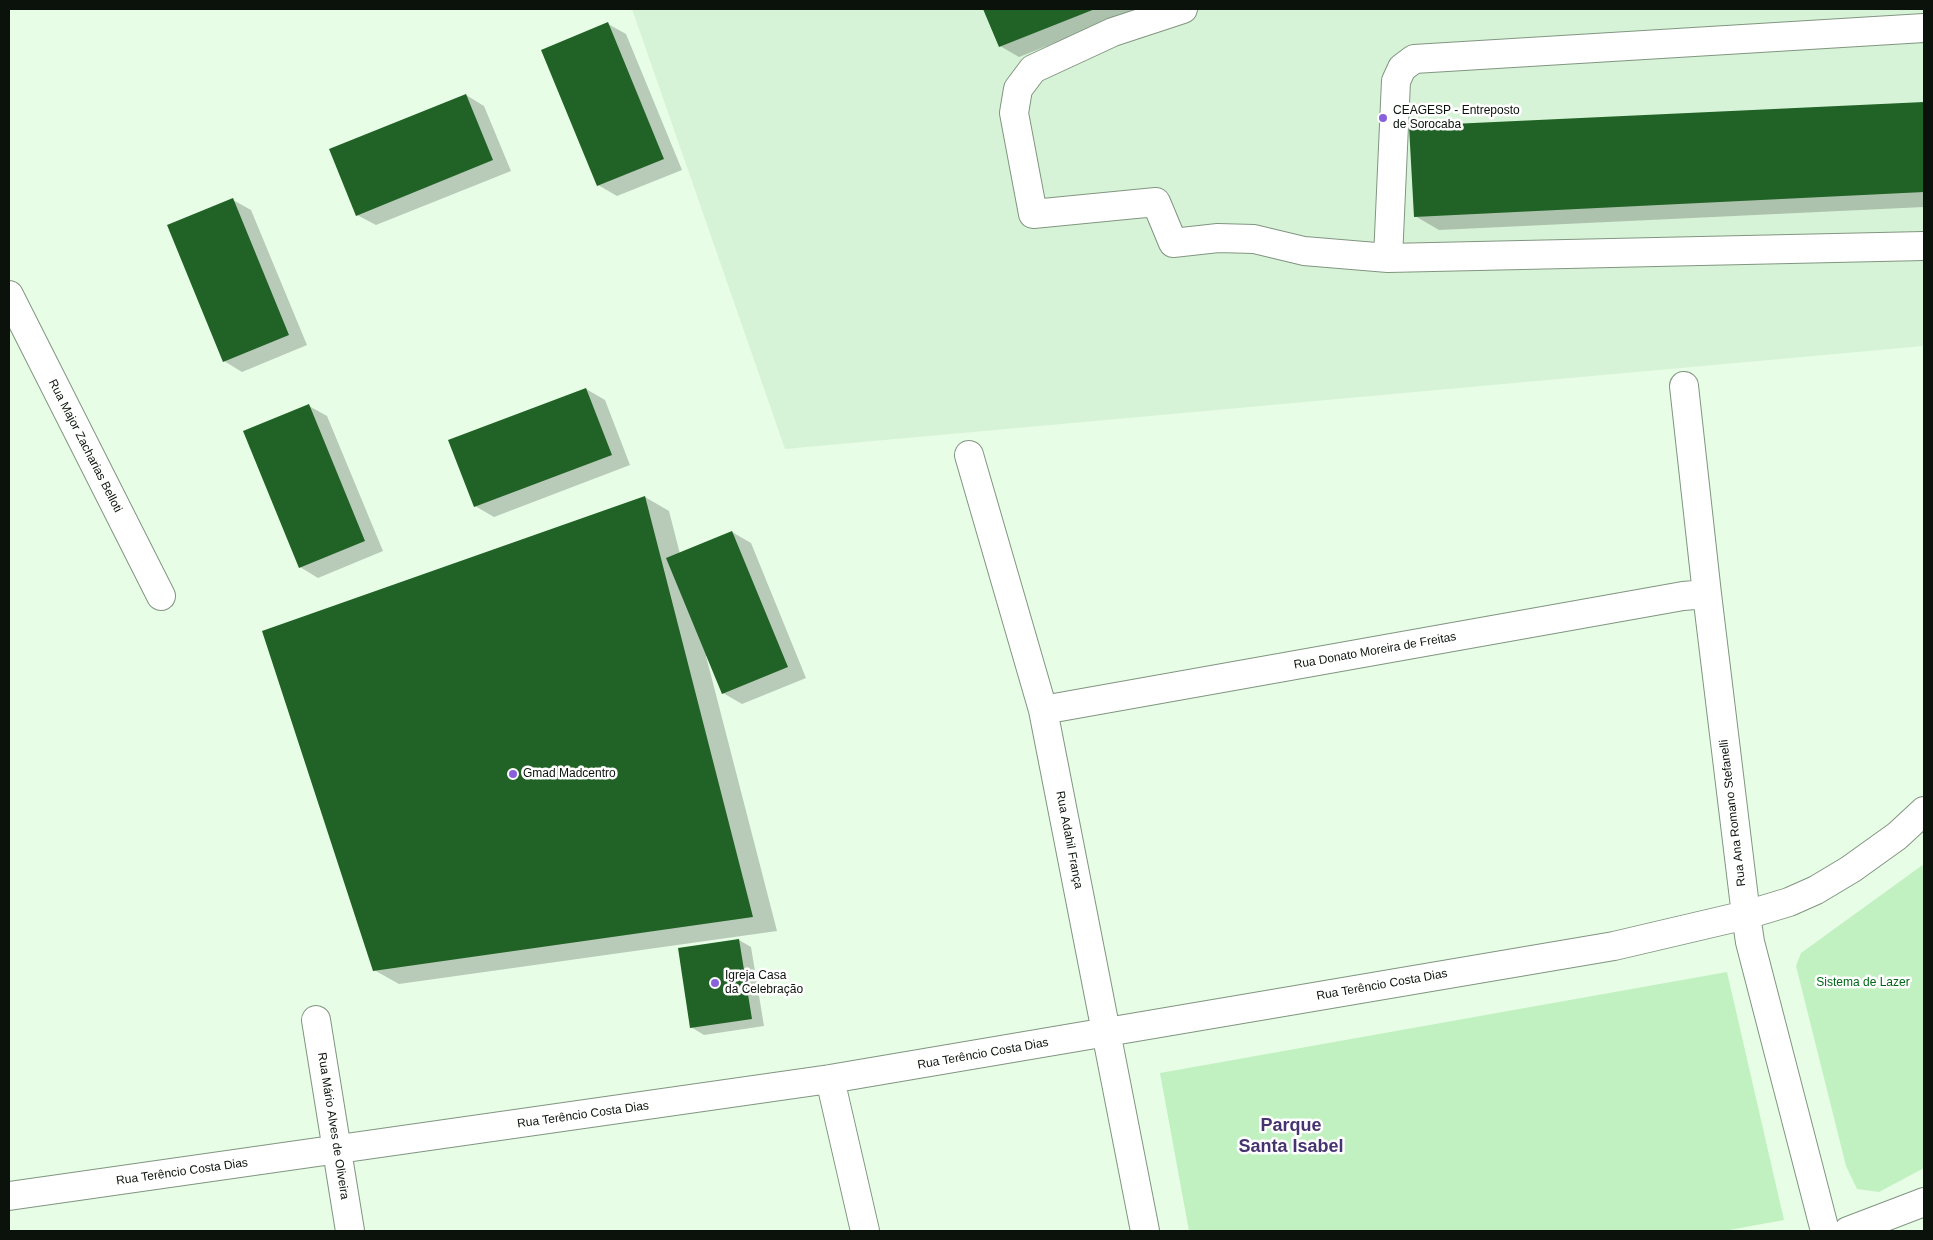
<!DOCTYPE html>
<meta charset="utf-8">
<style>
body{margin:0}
#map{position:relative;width:1933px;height:1240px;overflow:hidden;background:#e7fde6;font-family:Helvetica,sans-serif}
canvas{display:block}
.frame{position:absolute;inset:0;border:10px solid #0b120b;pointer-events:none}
</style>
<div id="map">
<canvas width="1933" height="1240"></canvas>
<div class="frame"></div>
</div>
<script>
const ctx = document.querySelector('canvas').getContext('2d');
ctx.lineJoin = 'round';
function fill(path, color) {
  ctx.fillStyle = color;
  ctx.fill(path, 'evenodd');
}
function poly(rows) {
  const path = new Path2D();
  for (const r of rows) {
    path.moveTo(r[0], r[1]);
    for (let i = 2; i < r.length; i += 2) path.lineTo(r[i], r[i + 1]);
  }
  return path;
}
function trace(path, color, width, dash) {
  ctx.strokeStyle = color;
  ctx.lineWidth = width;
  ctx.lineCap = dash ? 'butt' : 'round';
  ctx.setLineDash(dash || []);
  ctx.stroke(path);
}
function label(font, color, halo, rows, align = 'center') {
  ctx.font = font + ' Helvetica,sans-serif';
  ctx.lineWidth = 5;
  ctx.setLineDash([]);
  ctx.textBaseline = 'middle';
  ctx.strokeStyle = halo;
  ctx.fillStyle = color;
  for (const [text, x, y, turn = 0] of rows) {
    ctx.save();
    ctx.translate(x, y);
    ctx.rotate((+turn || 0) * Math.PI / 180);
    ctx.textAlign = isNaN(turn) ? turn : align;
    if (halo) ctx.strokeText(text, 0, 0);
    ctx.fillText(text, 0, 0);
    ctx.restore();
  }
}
fill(poly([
 [632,9,1924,9,1924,346,785,449]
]), '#d7f3d7');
fill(poly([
 [1924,864,1924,1168,1879,1192,1857,1189,1846,1166,1796,966,1801,953],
 [1727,972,1784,1220,1724,1231,1189,1231,1160,1073]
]), '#c2f1c1');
fill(poly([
 [985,9,1140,9,1019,57,1000,46],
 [608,24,626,34,682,170,617,196,598,185],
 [466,95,484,106,511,171,376,225,357,215],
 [1924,103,1924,207,1439,230,1415,216,1410,128],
 [233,200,251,210,307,345,242,372,224,361],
 [586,389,605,400,630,465,494,517,475,506],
 [309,406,327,416,383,551,318,578,300,567],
 [645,497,669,511,680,554,732,532,751,543,806,678,742,704,723,693,708,656,706,656,777,931,399,984,374,970],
 [739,940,751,947,764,1026,704,1035,691,1027]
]), '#0003');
fill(poly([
 [983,9,1095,9,999,47],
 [608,22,664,159,597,186,541,50],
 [466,94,493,160,356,216,329,149],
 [1924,102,1924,192,1414,217,1409,126],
 [233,198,289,335,223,362,167,225],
 [586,388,612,455,474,507,448,440],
 [309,404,365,541,299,568,243,431],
 [645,496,753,917,373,971,262,631],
 [732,531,788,667,722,694,666,558],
 [739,939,752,1019,690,1028,678,948]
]), '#216326');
const minor = poly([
 [1183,9,1113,32,1033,69,1018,89,1014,113,1033,214,1156,202,1173,243,1218,238,1254,239,1304,251,1388,258,1924,246],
 [1388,258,1396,81,1402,68,1414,59,1924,28],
 [9,295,161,596],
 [1684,386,1707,594,1746,915,1750,942,1825,1231],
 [969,455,1043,710,1145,1231],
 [1043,710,1683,596,1707,594],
 [316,1020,350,1231],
 [830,1079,865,1231],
 [9,1196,830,1079,1614,946,1746,915,1789,902,1816,890,1851,869,1897,836,1924,811],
 [1848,1231,1924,1202]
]);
trace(minor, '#819581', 30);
trace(minor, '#fff', 28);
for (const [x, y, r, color] of [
 [1383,118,5,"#8862dd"],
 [513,774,5,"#8862dd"],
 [715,983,5,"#8862dd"]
]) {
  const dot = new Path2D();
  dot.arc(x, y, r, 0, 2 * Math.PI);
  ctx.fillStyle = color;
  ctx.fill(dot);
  trace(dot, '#fff', 2);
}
label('12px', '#0b120b', '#fff', [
 ["CEAGESP - Entreposto",1393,111],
 ["de Sorocaba",1393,125],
 ["Gmad Madcentro",523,774],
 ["Igreja Casa",725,976],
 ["da Celebração",725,990]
], 'left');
label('12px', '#0b120b', '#fff', [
 ["Rua Major Zacharias Belloti",85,446,63],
 ["Rua Donato Moreira de Freitas",1375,651,-10],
 ["Rua Ana Romano Stefanelli",1733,813,-97],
 ["Rua Adahil França",1069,840,79],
 ["Rua Terêncio Costa Dias",1382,985,-10],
 ["Rua Terêncio Costa Dias",983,1054,-10],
 ["Rua Terêncio Costa Dias",583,1115,-8],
 ["Rua Mário Alves de Oliveira",333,1126,81],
 ["Rua Terêncio Costa Dias",182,1172,-8]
]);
label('12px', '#006916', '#fff', [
 ["Sistema de Lazer",1863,983]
]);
label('bold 18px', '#463470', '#fff', [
 ["Parque",1291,1126],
 ["Santa Isabel",1291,1147]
]);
</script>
